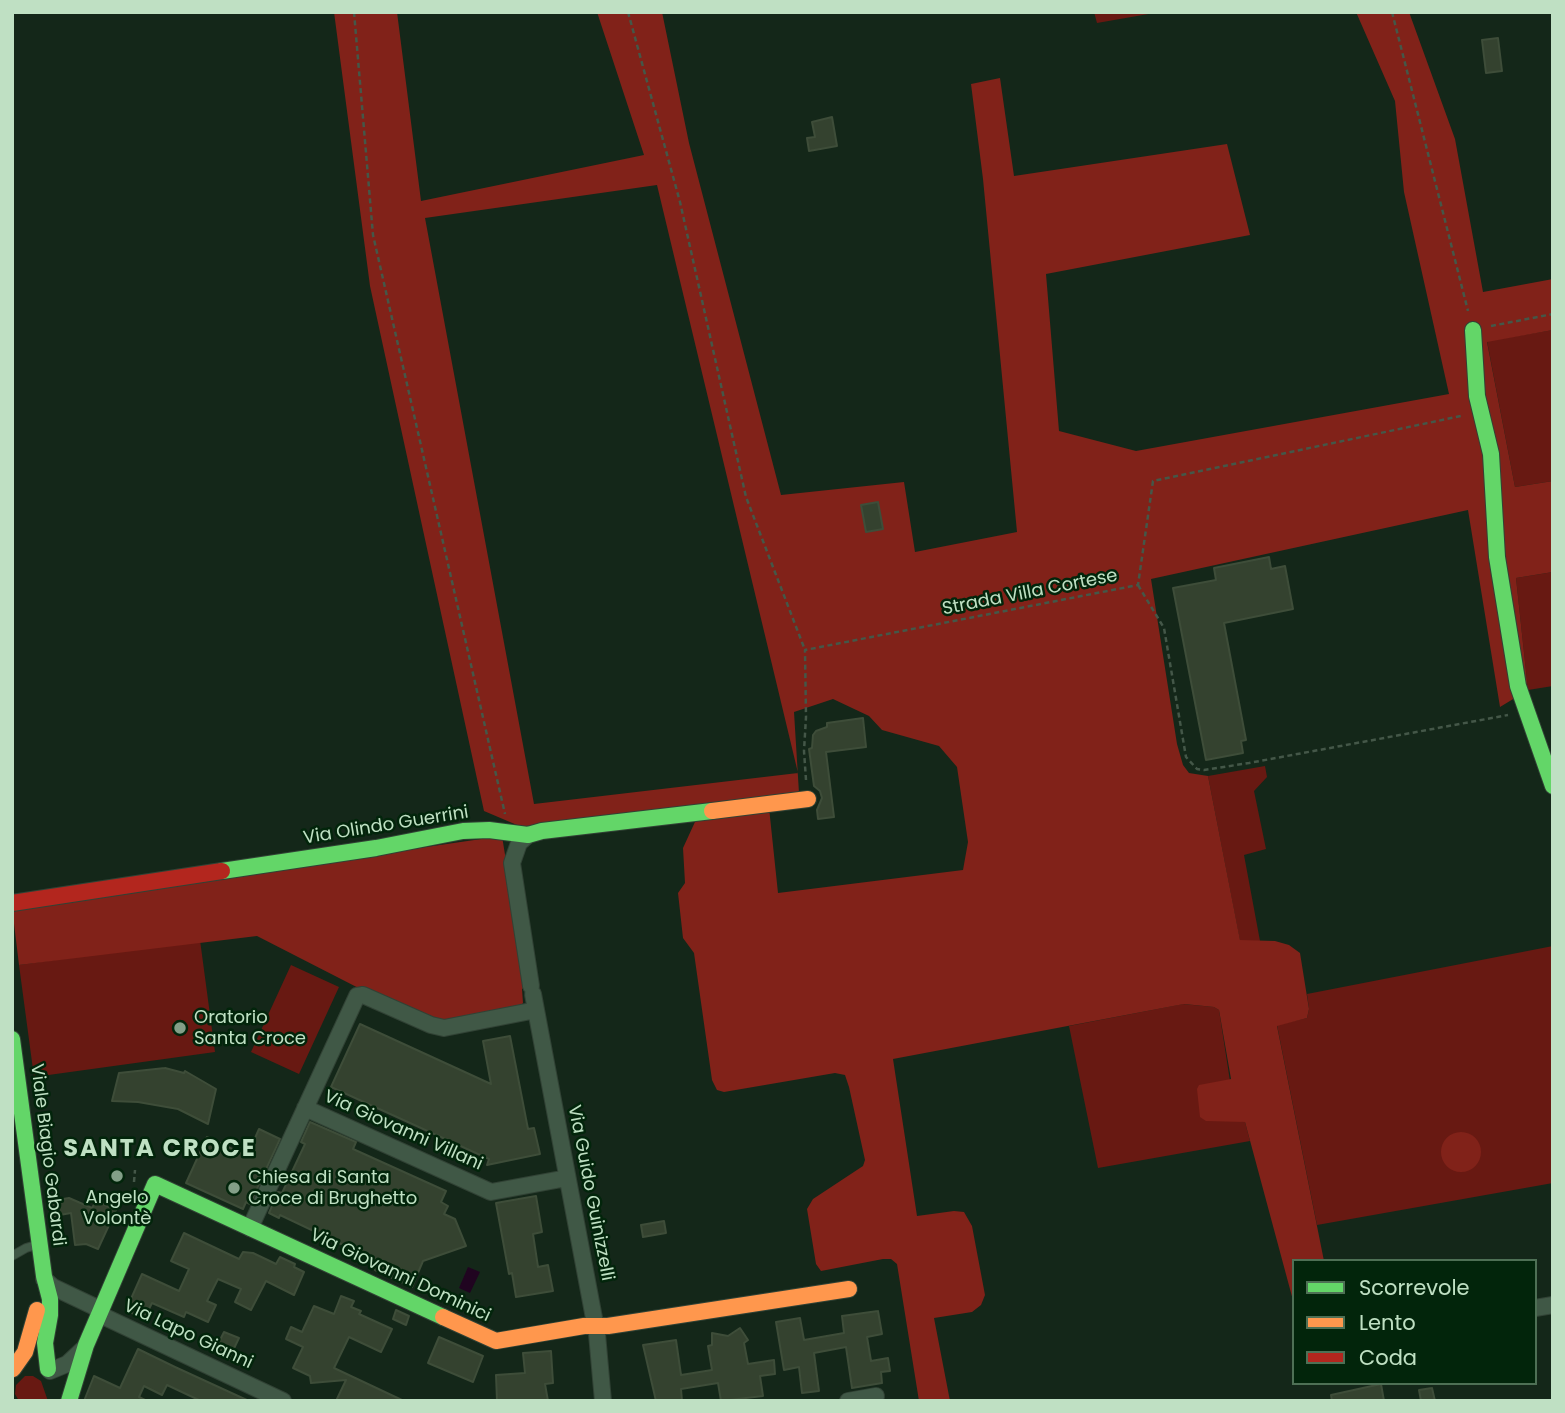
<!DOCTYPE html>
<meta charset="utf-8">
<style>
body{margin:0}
#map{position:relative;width:1565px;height:1413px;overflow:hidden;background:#142719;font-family:Poppins,sans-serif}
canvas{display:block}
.frame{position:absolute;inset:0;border:14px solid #bfe0c3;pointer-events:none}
.legend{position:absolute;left:1292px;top:1259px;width:245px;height:126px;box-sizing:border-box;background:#02250b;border:2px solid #4e7055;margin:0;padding:9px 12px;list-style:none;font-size:21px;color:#bfe0c3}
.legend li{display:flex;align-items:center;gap:14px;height:35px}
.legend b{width:35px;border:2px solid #4e7055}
</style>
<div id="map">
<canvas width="1565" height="1413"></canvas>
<div class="frame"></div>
<ul class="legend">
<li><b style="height:9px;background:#63d668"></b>Scorrevole</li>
<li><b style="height:9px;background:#ff974d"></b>Lento</li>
<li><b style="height:9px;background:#b3261e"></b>Coda</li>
</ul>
</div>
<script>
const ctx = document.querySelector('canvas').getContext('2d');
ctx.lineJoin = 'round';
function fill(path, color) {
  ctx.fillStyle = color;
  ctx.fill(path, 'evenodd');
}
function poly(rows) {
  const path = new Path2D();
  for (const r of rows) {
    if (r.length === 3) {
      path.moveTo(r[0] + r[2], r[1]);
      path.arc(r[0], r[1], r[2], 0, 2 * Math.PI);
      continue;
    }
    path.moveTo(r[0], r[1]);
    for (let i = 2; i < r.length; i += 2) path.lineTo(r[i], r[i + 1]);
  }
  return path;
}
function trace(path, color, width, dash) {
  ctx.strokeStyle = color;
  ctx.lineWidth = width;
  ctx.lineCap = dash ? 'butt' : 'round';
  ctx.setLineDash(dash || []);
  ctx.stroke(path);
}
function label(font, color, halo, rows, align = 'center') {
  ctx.font = font + ' Poppins,sans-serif';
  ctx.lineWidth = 5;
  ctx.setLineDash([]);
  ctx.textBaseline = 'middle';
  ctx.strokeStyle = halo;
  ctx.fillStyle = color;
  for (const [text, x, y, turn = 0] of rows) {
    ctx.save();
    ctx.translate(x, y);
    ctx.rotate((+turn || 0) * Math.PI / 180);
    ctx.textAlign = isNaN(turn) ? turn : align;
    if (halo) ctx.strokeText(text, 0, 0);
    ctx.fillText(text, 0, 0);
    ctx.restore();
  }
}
fill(poly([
 [1094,12,1160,12,1097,23],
 [1553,330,1553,481,1515,487,1487,341],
 [1553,572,1553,686,1528,690,1516,578],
 [1265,766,1267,777,1254,791,1266,849,1244,855,1260,941,1240,941,1208,776],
 [200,940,215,1052,34,1077,19,965],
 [1553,946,1553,1183,1317,1225,1277,1025,1307,1018,1309,1009,1307,994],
 [291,965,339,987,299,1074,251,1052],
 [1183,1004,1214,1007,1219,1010,1236,1120,1245,1122,1250,1141,1098,1168,1069,1026],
 [25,1376,33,1376,41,1381,48,1401,19,1401,15,1394,16,1385]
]), '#681912');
fill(poly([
 [334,12,397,12,421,201,644,155,597,12,662,12,689,143,781,495,904,482,915,552,1017,532,983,179,971,84,1000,78,1014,176,1227,144,1247,223,1250,235,1046,274,1059,431,1136,451,1449,394,1404,192,1395,101,1356,12,1409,12,1455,139,1483,292,1553,279,1553,330,1487,342,1515,487,1553,481,1553,572,1516,578,1528,690,1500,707,1468,510,1151,579,1177,744,1183,765,1189,773,1208,776,1240,940,1275,941,1289,945,1300,953,1309,1009,1307,1018,1277,1026,1324,1261,1294,1261,1294,1304,1245,1122,1206,1121,1200,1117,1197,1089,1199,1085,1231,1079,1219,1010,1214,1007,1184,1004,893,1059,917,1216,954,1211,964,1212,972,1226,985,1295,981,1305,972,1312,934,1318,950,1401,919,1401,897,1264,891,1259,883,1259,821,1271,816,1264,807,1209,813,1199,863,1166,865,1160,849,1087,845,1075,835,1073,724,1092,717,1090,712,1080,694,953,683,938,678,893,685,883,683,848,700,811,524,828,484,811,370,286],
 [657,185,798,773,534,804,425,218],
 [833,699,869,716,882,730,939,746,957,767,968,842,963,870,778,893,768,798,799,793,794,712],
 [502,836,526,986,522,989,523,1003,517,1010,436,1024,421,1020,257,936,19,965,12,907],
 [1461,1152,20]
]), '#812219');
fill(poly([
 [468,1267,480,1272,470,1293,459,1288]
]), '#200420');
const building = poly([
 [1498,38,1502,71,1486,73,1482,40,1498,38],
 [832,117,837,146,809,151,807,138,815,137,812,122,832,117],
 [878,502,883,529,866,532,861,505,878,502],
 [1269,557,1271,569,1285,566,1293,609,1224,623,1246,740,1241,741,1243,753,1206,760,1173,588,1216,580,1214,568,1269,557],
 [863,718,866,747,826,752,834,817,818,819,817,810,822,798,820,791,814,786,809,749,812,748,813,735,816,731,827,727,827,723,863,718],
 [360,1024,491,1084,483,1041,510,1036,528,1129,534,1128,540,1154,487,1165,489,1159,331,1087,360,1024],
 [165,1068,184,1073,185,1071,216,1089,208,1124,178,1109,138,1102,112,1101,119,1073,165,1068],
 [310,1122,356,1142,353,1149,446,1191,441,1202,448,1206,444,1214,455,1219,466,1246,423,1261,412,1287,375,1270,379,1262,280,1215,279,1218,269,1213,278,1192,282,1193,305,1144,301,1142,310,1122],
 [259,1129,280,1139,250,1204,246,1202,243,1209,186,1183,207,1137,247,1156,259,1129],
 [536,1196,542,1232,533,1234,538,1267,548,1265,553,1291,516,1297,512,1273,509,1274,496,1203,536,1196],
 [69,1198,92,1208,96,1201,116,1210,98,1249,86,1244,75,1245,71,1213,54,1216,52,1201,69,1198],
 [664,1221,666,1233,643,1237,641,1225,664,1221],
 [184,1233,239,1259,243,1252,253,1253,276,1264,280,1257,295,1264,294,1267,304,1272,294,1295,266,1281,251,1310,235,1302,241,1289,218,1279,207,1301,216,1305,208,1322,186,1312,184,1317,152,1303,144,1319,126,1310,142,1274,179,1291,189,1269,171,1261,184,1233],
 [341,1296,354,1301,351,1307,361,1311,359,1314,392,1329,381,1352,349,1337,334,1368,404,1401,336,1401,346,1380,311,1383,310,1376,293,1368,303,1347,286,1339,291,1327,302,1332,314,1306,334,1314,341,1296],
 [396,1310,409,1316,406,1325,393,1319,396,1310],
 [878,1311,882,1334,867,1337,871,1361,888,1358,890,1371,881,1372,882,1383,852,1388,846,1347,814,1353,819,1391,802,1393,799,1367,784,1370,776,1322,800,1318,804,1340,844,1333,842,1316,878,1311],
 [740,1328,748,1340,744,1343,748,1364,774,1360,775,1374,760,1376,763,1396,721,1401,718,1383,681,1389,682,1401,656,1401,643,1345,676,1340,681,1375,712,1370,708,1346,712,1345,712,1333,728,1336,740,1328],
 [224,1332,239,1338,229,1359,214,1352,224,1332],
 [439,1337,483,1356,473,1382,428,1363,439,1337],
 [138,1349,175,1367,249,1401,201,1401,167,1385,162,1395,144,1386,139,1397,147,1401,84,1401,94,1376,120,1388,138,1349],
 [551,1351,553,1383,545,1384,548,1401,497,1401,496,1375,525,1373,523,1353,551,1351],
 [1381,1384,1384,1401,1332,1401,1331,1395,1381,1384],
 [1432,1388,1435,1401,1421,1401,1419,1390,1432,1388]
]);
fill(building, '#34422f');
trace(building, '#3e4d39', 2);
const lane = poly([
 [12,1256,26,1248,36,1245]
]);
const street = poly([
 [528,835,519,843,512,863,531,986],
 [533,994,597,1334,603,1401],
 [305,1108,491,1192,567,1178],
 [250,1228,357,996,363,995,431,1025,444,1028,536,1010],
 [44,1279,53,1287,93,1306,107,1318,283,1401],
 [1535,1308,1553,1305],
 [50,1371,67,1364,82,1350],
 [848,1401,876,1396]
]);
const fast = poly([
 [1473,330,1477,396,1491,454,1497,557,1518,686,1553,786],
 [222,871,376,848,463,831,489,830,528,835,542,831,712,811],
 [12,1039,44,1276,50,1299,50,1315,45,1343,48,1369],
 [69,1401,86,1345,155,1184,443,1317]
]);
const slow = poly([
 [712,811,808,799],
 [443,1317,496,1341,584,1326,608,1326,849,1289],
 [13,1369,25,1352,37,1310]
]);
const jam = poly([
 [12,903,222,871]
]);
trace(lane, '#314235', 10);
trace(street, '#314235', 18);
trace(fast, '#314235', 18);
trace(slow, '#314235', 18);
trace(jam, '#314235', 18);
trace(poly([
 [354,12,373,235,505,814],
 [628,12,680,202,746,497,805,650],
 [1392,12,1468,311],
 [1491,326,1553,314],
 [1138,585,1164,628,1186,757,1197,769,1204,770,1249,763,1508,715],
 [806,780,804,751,806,717,805,650,1138,585,1153,481,1461,416],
 [134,1182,135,1170]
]), '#445748', 2.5, [5, 3.5]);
trace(lane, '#405846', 8);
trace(street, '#405846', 16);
trace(fast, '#63d668', 16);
trace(slow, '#ff974d', 16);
trace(jam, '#b3261e', 16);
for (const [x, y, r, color] of [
 [180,1028,7,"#839f88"],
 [117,1176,7,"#839f88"],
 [234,1188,7,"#839f88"]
]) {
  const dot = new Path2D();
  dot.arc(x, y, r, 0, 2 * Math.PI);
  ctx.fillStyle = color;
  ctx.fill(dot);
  trace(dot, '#02250b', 2.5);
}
label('18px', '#bfe0c3', '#02250b', [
 ["Strada Villa Cortese",1030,593,-11],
 ["Via Olindo Guerrini",386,826,-9],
 ["Via Giovanni Villani",403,1131,24],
 ["Viale Biagio Gabardi",47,1155,83],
 ["Via Guido Guinizzelli",590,1193,79],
 ["Via Giovanni Dominici",400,1276,25],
 ["Via Lapo Gianni",188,1335,25]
]);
label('18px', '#bfe0c3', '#02250b', [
 ["Oratorio",194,1018],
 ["Santa Croce",194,1039],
 ["Chiesa di Santa",248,1178],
 ["Croce di Brughetto",248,1199],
 ["Angelo",117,1198,"center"],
 ["Volontè",117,1219,"center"]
], 'left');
ctx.letterSpacing = '2px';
label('bold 24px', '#bfe0c3', '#02250b', [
 ["SANTA CROCE",160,1150]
]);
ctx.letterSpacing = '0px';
</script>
